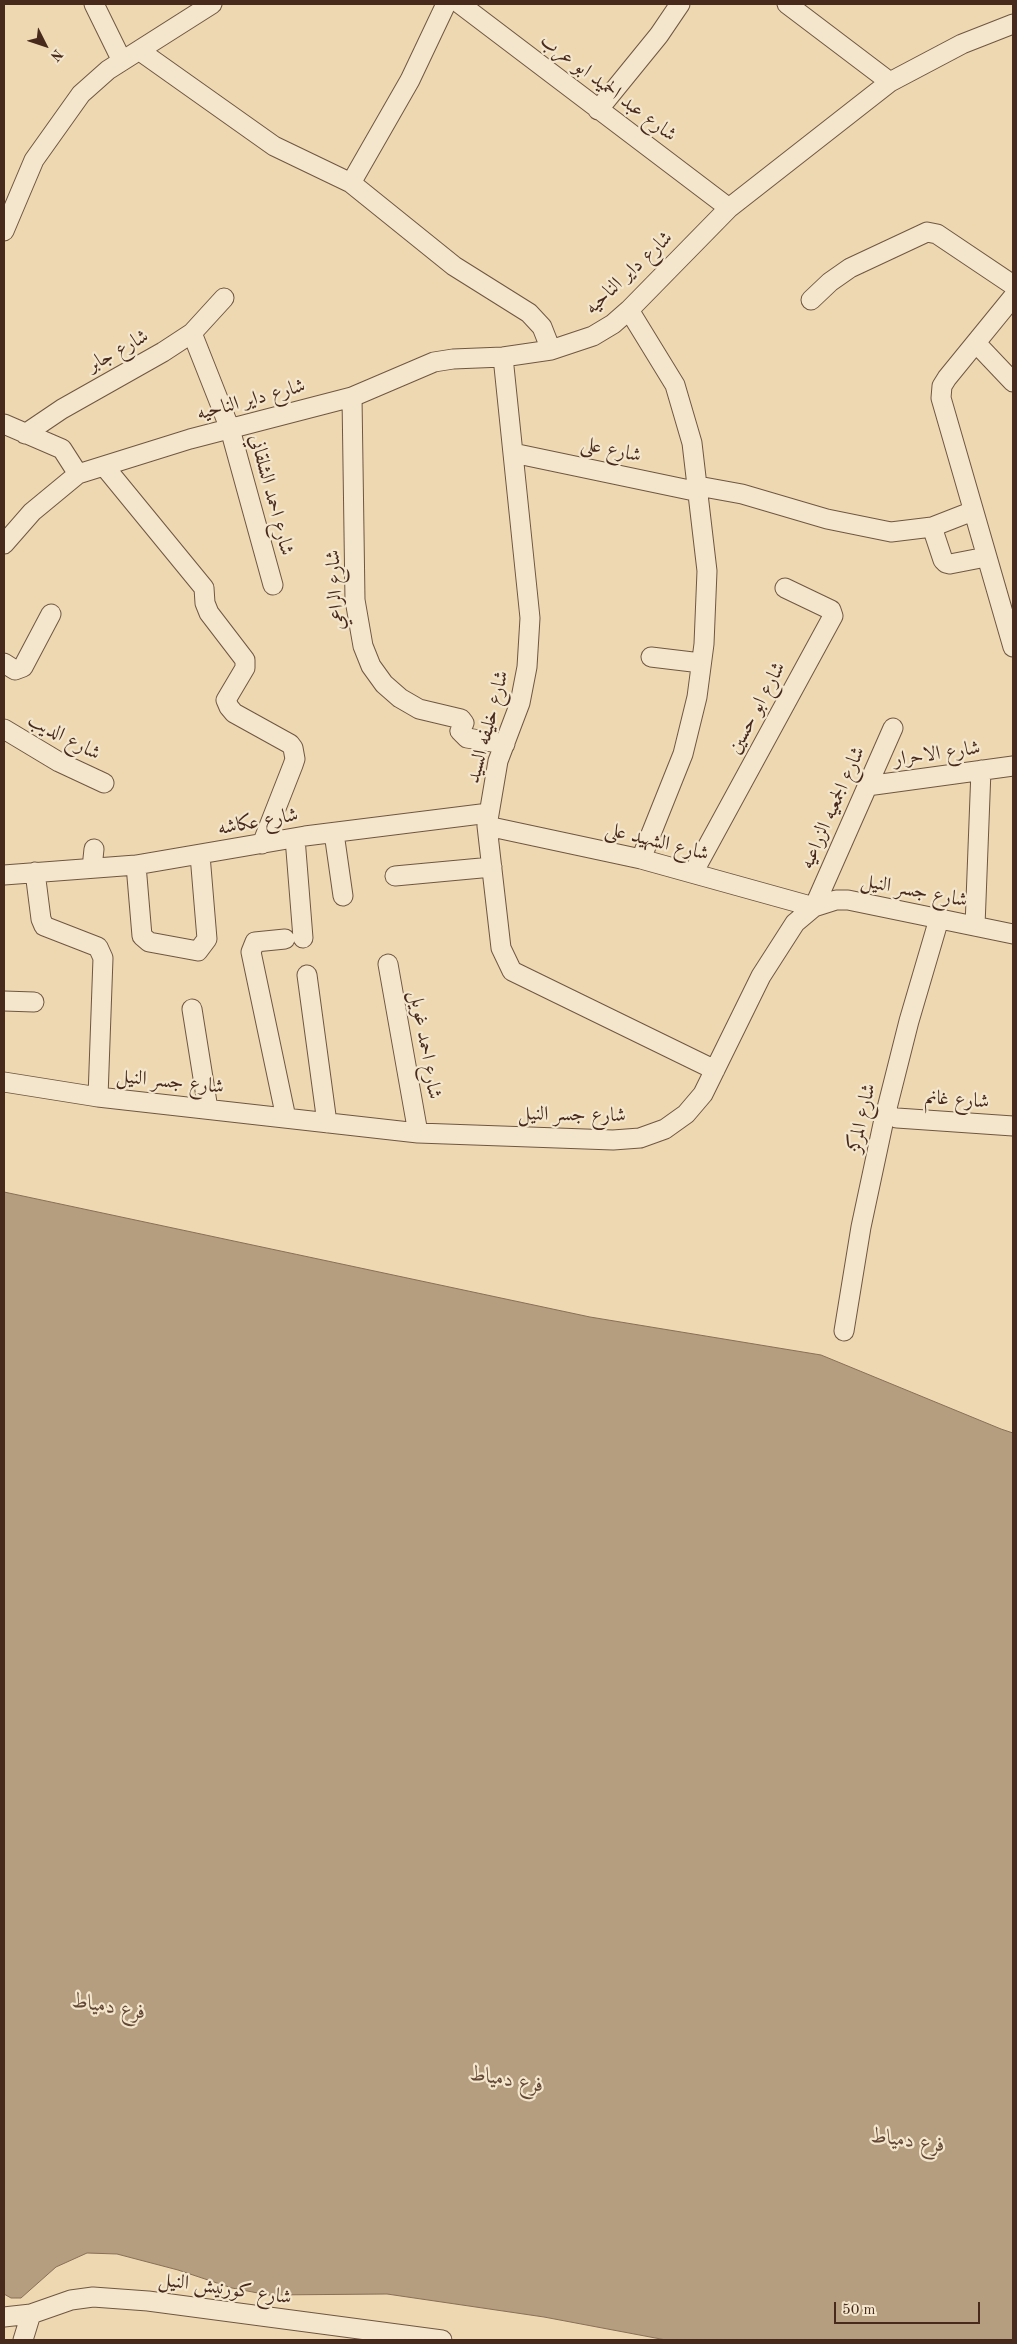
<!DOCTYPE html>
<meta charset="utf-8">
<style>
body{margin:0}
#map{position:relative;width:1017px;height:2344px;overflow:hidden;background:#edd8b1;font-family:"Old Standard TT",serif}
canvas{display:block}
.frame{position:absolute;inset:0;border:5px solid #482a1d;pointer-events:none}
.north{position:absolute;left:20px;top:20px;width:50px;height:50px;-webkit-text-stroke:4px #f3e6cc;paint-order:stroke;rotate:131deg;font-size:14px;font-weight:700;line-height:20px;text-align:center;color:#482a1d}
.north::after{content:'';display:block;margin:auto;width:18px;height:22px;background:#482a1d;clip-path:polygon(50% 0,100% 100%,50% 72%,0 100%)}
.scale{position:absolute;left:834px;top:2302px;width:146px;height:22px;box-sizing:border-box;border:2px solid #482a1d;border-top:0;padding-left:6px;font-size:15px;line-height:18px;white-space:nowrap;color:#482a1d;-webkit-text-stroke:4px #f3e6cc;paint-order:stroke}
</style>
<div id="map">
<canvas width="1017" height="2344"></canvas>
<div class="frame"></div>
<div class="north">N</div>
<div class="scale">50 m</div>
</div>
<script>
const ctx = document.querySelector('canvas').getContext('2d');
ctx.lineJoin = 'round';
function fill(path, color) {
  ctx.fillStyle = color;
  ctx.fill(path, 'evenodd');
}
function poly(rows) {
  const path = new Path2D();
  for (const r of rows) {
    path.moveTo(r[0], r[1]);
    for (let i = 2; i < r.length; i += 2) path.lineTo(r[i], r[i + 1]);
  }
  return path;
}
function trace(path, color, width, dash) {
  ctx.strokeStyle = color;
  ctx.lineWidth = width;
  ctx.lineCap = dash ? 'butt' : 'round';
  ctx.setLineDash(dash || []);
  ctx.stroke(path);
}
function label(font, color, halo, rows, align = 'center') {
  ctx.font = font + ' "Old Standard TT",Amiri,serif';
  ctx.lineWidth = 4.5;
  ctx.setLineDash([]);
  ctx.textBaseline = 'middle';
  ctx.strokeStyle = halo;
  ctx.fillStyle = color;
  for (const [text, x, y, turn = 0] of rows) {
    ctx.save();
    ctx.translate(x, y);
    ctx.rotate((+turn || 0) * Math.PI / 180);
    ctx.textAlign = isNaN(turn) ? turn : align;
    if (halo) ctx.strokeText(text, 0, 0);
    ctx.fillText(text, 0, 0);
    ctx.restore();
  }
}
const water = poly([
 [4,1192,590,1317,821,1355,1001,1429,1013,1433,1013,2340,666,2340,544,2317,387,2294,268,2295,232,2288,178,2270,117,2254,87,2253,56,2267,21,2298,11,2298,4,2294,4,1192]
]);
fill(water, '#b59d7f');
trace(water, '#896f58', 1);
const minor = poly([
 [94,4,122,61],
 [460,4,729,208],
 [787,4,890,82],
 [140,51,274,146,351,183,454,266,529,313,542,327,551,350],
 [598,110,659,35,680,4],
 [351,183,410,80,446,4],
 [4,231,34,160,81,94,108,70,212,4],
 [1013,297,947,378,942,386,941,398,1013,647],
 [811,300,830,282,850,268,927,232,937,234,1013,285],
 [629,310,675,385,692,443,707,571,704,644,697,697,683,754,641,859],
 [192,333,230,429,273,585],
 [976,343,1013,382],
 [503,357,530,618,527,667,520,703,498,761,487,826,501,948,512,971,715,1070],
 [352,397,355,600,363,646,371,666,384,684,400,698,419,709,461,719,464,723,460,731,467,738,505,744],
 [4,424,62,449,78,474],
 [25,434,62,409,163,352,192,333,224,298],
 [513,453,699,492],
 [104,466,204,588,205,603,209,613,245,660,245,668,226,700,229,707,234,713,290,744,293,748,295,759,293,765,262,844],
 [698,486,742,494,827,519,891,532,932,527,973,511],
 [932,527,943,560,946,563,950,564,986,557],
 [4,544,32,512,78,474,190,439,352,397,434,362,453,359,503,357,551,350,593,336,613,324,629,310,729,208,890,82,962,44,1013,24],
 [651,657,701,663],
 [4,663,15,670,23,667,51,614],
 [4,729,59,762,104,783],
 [867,786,1013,766],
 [487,826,641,859,814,907,893,728],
 [334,833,343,896],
 [295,838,303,938],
 [136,865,142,936,149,942,198,951,207,939,200,855],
 [92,868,94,849],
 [35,872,41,919,44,926,98,947,103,958,98,1097],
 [693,873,833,616,831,610,785,588],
 [4,875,136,865,305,836,489,813],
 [395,876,492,867],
 [975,926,981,770],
 [285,939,255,942,251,952,286,1118],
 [388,964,418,1133],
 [307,975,327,1123],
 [4,1001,34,1002],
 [192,1009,208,1109],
 [4,1082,98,1097,418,1133,613,1140,640,1138,665,1129,686,1114,703,1094,761,976,795,923,814,907,836,900,848,900,1013,934],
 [897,1118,1013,1126],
 [844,1331,861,1227,883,1124,909,1021,939,919],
 [4,2317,31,2314,71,2300,93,2297,148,2301,442,2340],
 [23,2340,31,2314]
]);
trace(minor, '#715642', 21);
trace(minor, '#f3e6cc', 19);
label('20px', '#482a1d', '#f3e6cc', [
 ["شارع عبد الحميد ابو عرب",608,88,37],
 ["شارع داير الناحيه",629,273,-43],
 ["شارع جابر",118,351,-29],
 ["شارع داير الناحيه",251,400,-15],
 ["شارع على",611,450,12],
 ["شارع احمد الشلقاني",271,495,75],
 ["شارع الراعي",336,590,-94],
 ["شارع ابو حسين",757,708,-62],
 ["شارع خليفه السيد",488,727,-75],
 ["شارع الديب",64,737,28],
 ["شارع الاحرار",937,754,-8],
 ["شارع الجمعيه الزراعيه",833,808,-66],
 ["شارع عكاشه",258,822,-10],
 ["شارع الشهيد على",657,842,14],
 ["شارع جسر النيل",914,891,11],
 ["شارع احمد غويل",425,1045,80],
 ["شارع جسر النيل",170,1082,6],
 ["شارع غانم",957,1100,4],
 ["شارع جسر النيل",572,1115,1],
 ["شارع المركز",862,1118,-77],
 ["شارع كورنيش النيل",225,2289,8]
]);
label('italic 21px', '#634736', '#f3e6cc', [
 ["فرع دمياط",109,2007,10],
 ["فرع دمياط",507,2080,10],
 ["فرع دمياط",908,2141,8]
]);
</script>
